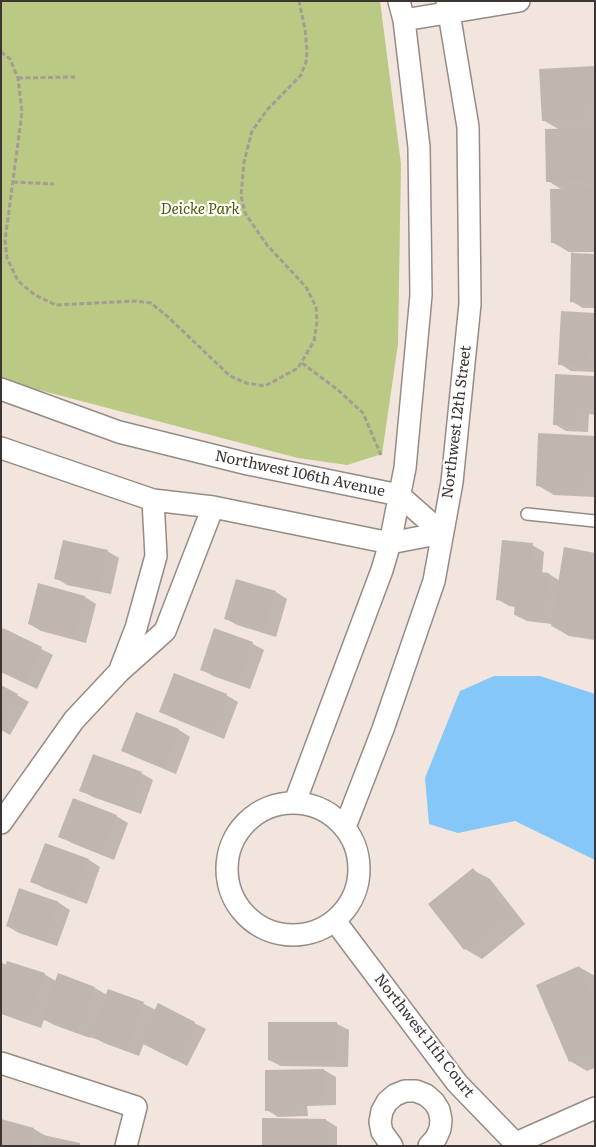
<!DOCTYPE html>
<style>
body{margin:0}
#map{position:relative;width:596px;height:1147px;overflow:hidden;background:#f1e5dd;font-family:Literata,serif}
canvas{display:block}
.frame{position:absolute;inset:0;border:2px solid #3b3633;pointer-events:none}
</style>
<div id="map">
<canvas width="596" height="1147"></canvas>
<div class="frame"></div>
</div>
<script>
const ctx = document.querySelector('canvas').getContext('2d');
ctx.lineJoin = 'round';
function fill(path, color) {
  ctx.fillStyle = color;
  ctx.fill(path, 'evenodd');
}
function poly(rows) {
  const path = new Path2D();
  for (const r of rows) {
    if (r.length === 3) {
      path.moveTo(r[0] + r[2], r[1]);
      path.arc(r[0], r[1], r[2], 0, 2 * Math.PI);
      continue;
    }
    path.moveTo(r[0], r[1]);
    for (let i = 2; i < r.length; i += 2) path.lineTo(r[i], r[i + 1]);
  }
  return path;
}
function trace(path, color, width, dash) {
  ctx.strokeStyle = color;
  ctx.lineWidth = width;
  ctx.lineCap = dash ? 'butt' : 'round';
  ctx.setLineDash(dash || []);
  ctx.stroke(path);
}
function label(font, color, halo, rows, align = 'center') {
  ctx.font = font + ' Literata,serif';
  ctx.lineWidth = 4.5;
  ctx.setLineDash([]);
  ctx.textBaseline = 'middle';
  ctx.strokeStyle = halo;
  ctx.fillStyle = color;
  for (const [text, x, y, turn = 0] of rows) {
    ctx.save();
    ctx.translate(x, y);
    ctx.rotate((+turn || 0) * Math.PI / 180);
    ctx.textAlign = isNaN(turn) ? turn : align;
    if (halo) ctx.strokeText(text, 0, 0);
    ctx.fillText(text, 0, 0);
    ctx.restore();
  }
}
fill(poly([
 [1,1,380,1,401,164,398,344,382,454,347,465,298,458,1,380]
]), '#bac984');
fill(poly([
 [494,676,540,676,595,694,595,860,515,821,458,833,429,824,425,778,460,691]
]), '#84c7f8');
fill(poly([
 [595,68,595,252,573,252,573,254,595,255,595,308,583,308,571,301,572,252,569,252,552,242,563,190,548,181,560,130,543,120],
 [595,314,595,372,571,371,560,364],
 [595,377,595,415,589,414,588,432,566,431,554,424],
 [595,437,595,497,554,495,537,485],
 [532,545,544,552,542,574,549,574,560,581,595,554,595,640,569,636,552,626,552,624,527,621,515,615,516,607,509,606,497,599],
 [107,551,119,558,111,594,67,585,56,578],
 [276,592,287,599,276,637,237,625,225,618],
 [85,597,96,604,86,643,41,631,29,624],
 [4,630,53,655,37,689,1,672],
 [215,630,253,644,264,650,250,689,213,676,201,669],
 [1,686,29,702,10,735,1,730],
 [226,695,238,702,224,739,173,718,161,712],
 [137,714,179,730,190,737,176,774,135,757,123,751],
 [141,773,153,780,141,814,93,797,81,790],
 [116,816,128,823,114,860,72,843,60,836],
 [46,844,89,860,100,867,87,904,44,888,32,881],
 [473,870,490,879,525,924,482,959,465,949],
 [59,903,70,910,57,946,19,933,7,926],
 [1,962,6,965,44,974,56,981,59,974,95,988,107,995,109,991,144,1004,156,1010,194,1023,206,1029,187,1066,144,1043,139,1056,104,1043,91,1036,90,1038,54,1025,44,1019,41,1028,1,1014],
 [579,967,595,976,595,1068,587,1071,570,1061],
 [269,1023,337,1024,349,1030,348,1067,281,1066,269,1060],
 [324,1070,336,1077,336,1105,307,1106,308,1116,278,1117,267,1110],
 [326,1120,337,1127,337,1146,263,1146],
 [1,1121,34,1129,46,1136,82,1146,1,1146]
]), '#0003');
fill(poly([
 [595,66,595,104,583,104,584,119,542,121,539,69],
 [595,128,595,169,587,169,588,181,546,182,545,129],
 [595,188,595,243,551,243,550,189],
 [571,253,595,254,595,302,570,302],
 [561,311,595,313,595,350,589,350,588,366,558,365],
 [555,374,595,376,595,409,578,408,577,426,553,425],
 [538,433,595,436,595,469,584,469,583,488,536,486],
 [63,540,108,550,99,589,54,579],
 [502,540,533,543,530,571,549,573,544,618,514,615,515,602,496,600],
 [564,547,595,553,591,581,595,582,595,634,551,626],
 [236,579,276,591,264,631,224,619],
 [38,583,85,596,75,637,28,624],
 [3,628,42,647,25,683,1,672,1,633],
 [214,628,253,642,238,683,200,670],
 [174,673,227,694,212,733,159,712],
 [1,685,18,694,1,723],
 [136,712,179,729,164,768,121,751],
 [93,754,142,772,129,809,79,791],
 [73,798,117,815,102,854,58,837],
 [45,843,89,859,75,898,30,882],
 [473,868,509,914,464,950,428,904],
 [19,888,59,902,45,941,6,926],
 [7,961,45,973,29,1022,1,1013,1,977],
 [579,966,595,1002,595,1052,569,1062,536,985],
 [58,973,95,987,78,1033,41,1019],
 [108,989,144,1002,127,1050,90,1037],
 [158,1003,195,1022,175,1060,139,1042],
 [268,1022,337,1022,337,1061,268,1060],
 [324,1069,325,1099,296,1100,296,1110,265,1111,265,1070],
 [262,1118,326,1119,326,1146,262,1146],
 [1,1119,34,1128,30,1146,1,1146],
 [43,1135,80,1143,80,1146,41,1146]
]), '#c1b6af');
const lane = poly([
 [527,514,595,521]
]);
const street = poly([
 [404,20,519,1],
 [1,389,119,432,248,464,399,495,442,533],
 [1,448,153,500,213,507,390,543,442,533],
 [121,667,136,628,156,556,153,500],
 [295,802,382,570,390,543,405,468,421,295,419,147,404,20,399,1],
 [293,869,66],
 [1,823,74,720,119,672,165,631,213,507],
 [345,827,383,729,434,581,452,482,470,304,468,127,447,1],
 [335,921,457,1083,518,1146],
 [1,1063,136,1107,126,1146],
 [516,1143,595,1108],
 [392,1146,382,1132,380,1122,382,1111,387,1102,395,1095,405,1091,416,1091,426,1095,434,1102,439,1110,441,1120,440,1129,436,1138,429,1146]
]);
trace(lane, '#968c85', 14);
trace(street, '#968c85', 24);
trace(poly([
 [1,52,10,59,18,78,22,112,5,241,7,258,18,281,35,295,56,305,135,301,151,303,167,316,230,376,246,383,265,386,298,368,314,341,317,322,316,307,306,287,267,245,245,213,241,196,244,162,252,131,267,110,301,75,306,62,307,51,305,29,299,1],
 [18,78,75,77],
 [13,182,54,184],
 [302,363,338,390,363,413,381,455]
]), '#a59c96', 3, [5, 2.5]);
trace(lane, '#fff', 11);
trace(street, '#fff', 21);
label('italic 15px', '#4c5700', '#fff', [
 ["Deicke Park",200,210]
]);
label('15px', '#3b3633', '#fff', [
 ["Northwest 12th Street",457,422,-83],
 ["Northwest 106th Avenue",300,474,12],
 ["Northwest 11th Court",424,1036,52]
]);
</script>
